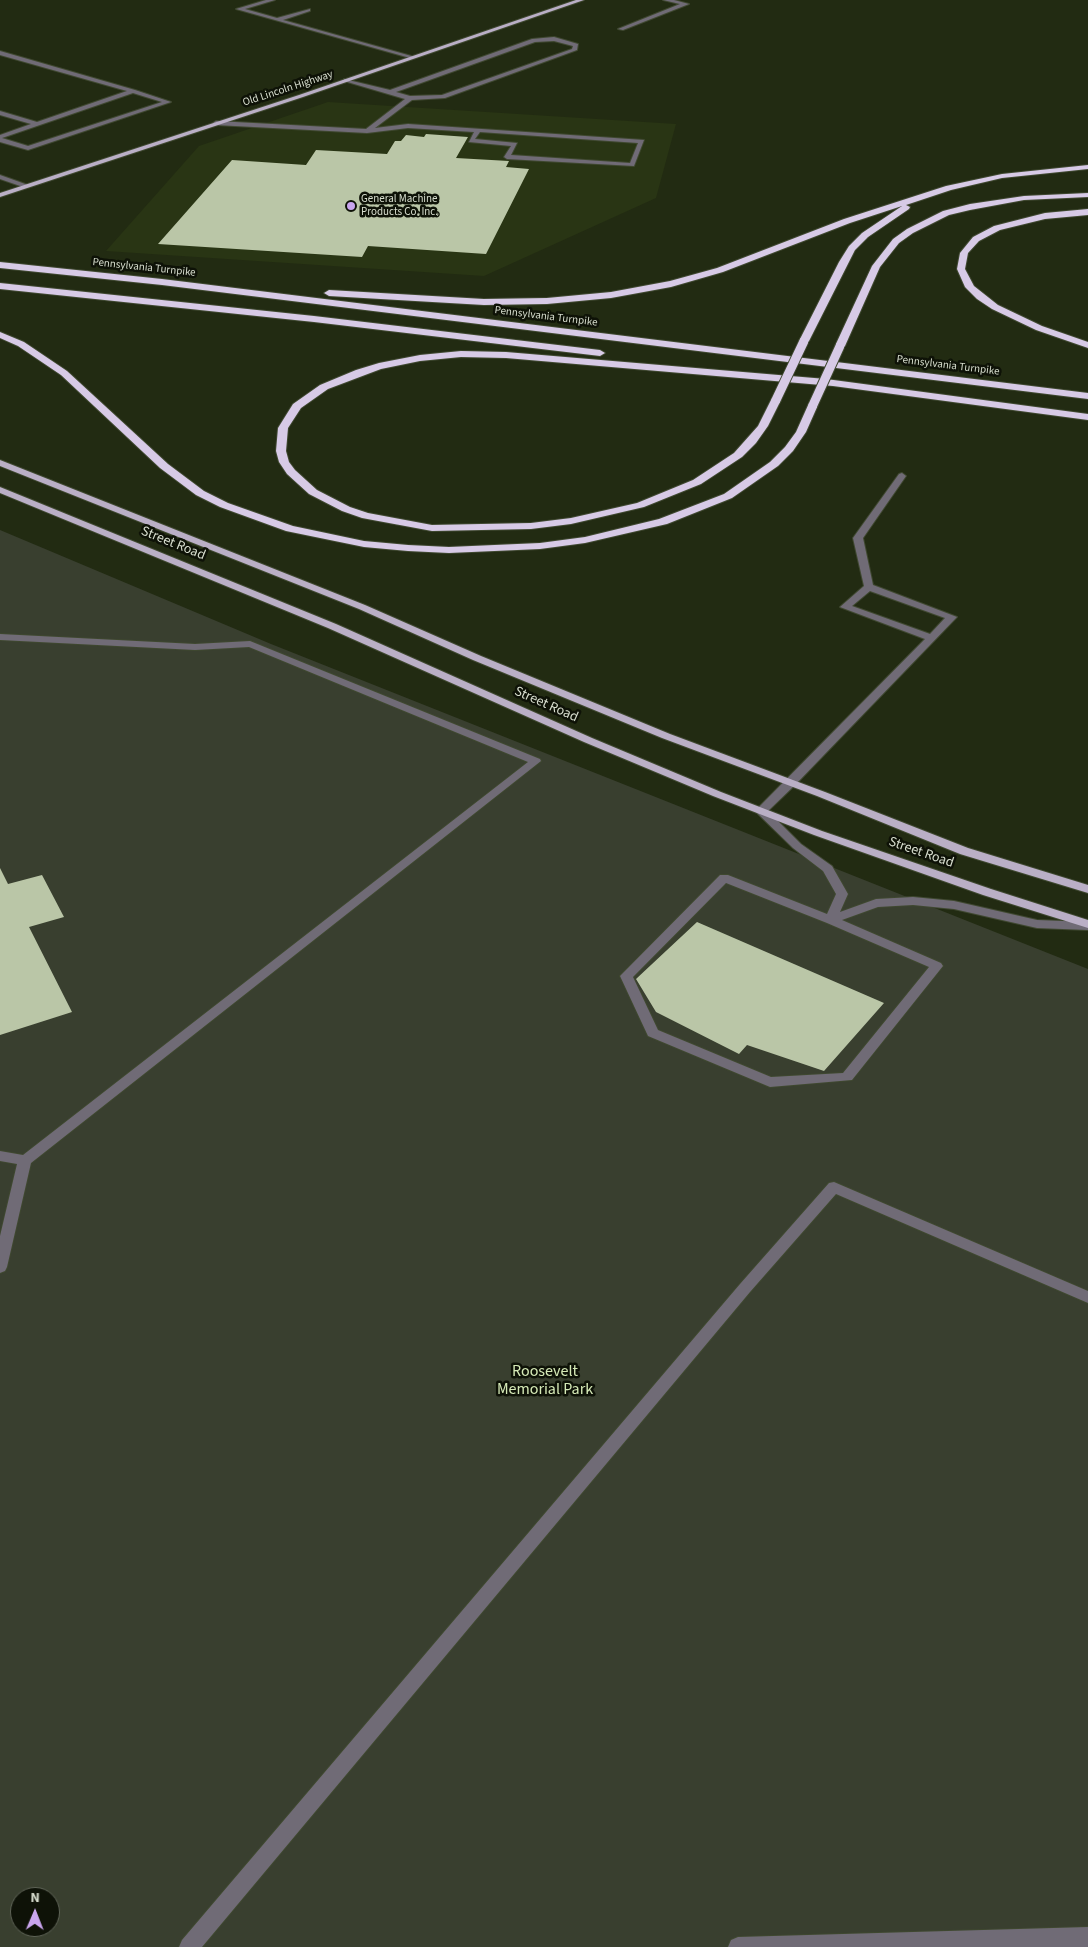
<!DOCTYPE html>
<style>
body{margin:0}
#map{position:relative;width:1088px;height:1947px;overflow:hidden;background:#222b12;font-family:"Source Sans 3",sans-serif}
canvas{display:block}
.north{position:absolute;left:10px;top:1887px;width:50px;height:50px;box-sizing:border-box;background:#0e1207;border:1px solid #5f6457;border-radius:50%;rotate:1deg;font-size:14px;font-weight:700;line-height:20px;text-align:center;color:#d8decf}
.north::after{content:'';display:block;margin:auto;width:18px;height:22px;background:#c9a5ee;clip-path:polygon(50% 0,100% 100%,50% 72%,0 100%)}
</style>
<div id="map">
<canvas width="1088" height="1947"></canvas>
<div class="north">N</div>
</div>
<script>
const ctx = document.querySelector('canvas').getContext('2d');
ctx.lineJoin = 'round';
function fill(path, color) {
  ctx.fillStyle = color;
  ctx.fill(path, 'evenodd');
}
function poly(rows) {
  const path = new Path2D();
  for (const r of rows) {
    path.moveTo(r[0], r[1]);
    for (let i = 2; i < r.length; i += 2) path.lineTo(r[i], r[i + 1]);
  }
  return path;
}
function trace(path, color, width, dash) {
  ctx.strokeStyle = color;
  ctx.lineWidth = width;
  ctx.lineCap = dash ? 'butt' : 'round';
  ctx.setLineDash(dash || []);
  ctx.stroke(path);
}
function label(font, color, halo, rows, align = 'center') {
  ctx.font = font + ' "Source Sans 3",sans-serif';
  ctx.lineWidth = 5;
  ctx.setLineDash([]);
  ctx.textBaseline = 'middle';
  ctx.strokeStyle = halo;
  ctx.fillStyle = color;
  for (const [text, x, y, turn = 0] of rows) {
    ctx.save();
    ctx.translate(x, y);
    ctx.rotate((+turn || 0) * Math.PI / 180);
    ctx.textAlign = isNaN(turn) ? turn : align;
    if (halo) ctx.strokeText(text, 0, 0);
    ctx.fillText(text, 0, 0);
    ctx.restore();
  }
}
fill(poly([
 [328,102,676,124,656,198,484,276,106,251,199,146]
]), '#293514');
fill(poly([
 [0,530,271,644,1088,969,1088,1947,0,1947],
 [20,1897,50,1897,50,1927,20,1927]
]), '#393f2f');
fill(poly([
 [426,134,468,137,456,158,509,161,506,167,529,169,486,254,368,246,362,257,158,244,232,160,306,165,316,150,387,154,395,141,401,141,406,135,424,137],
 [0,868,8,884,42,875,64,917,29,927,72,1012,0,1035],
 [697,922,884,1003,824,1071,747,1045,739,1054,656,1012,636,979]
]), '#bac6a7');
const minor = poly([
 [266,0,275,0,245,9,277,18,310,9,310,11,283,20,415,57,410,58,236,9,266,0],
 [663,0,674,0,689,4,623,30,618,29,680,4,663,0],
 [554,37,578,44,577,50,445,98,412,100,375,128,408,124,644,140,634,166,507,159,504,157,511,146,469,142,474,132,408,128,367,133,216,125,213,123,216,121,366,129,405,99,344,81,344,79,390,90,532,39,554,37],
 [554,41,573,46,572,49,442,95,410,96,396,92,535,42,554,41],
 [480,132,638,143,630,163,511,155,517,143,475,139,480,132],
 [0,51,135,90,171,102,28,150,0,142,0,135,31,124,0,115,0,111,37,122,127,91,0,55,0,51],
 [133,93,162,102,28,146,2,138,133,93],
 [0,175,28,185,29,186,26,188,0,179,0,175],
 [902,473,906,476,863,538,873,585,957,617,795,785,768,811,801,844,832,866,848,894,840,912,876,899,913,897,954,901,1037,920,1088,922,1088,930,1037,928,954,909,913,905,878,907,842,920,941,963,943,966,852,1080,770,1087,648,1036,620,976,720,875,728,875,827,914,836,894,823,871,793,848,755,811,925,639,840,607,864,586,853,538,899,474,902,473],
 [870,591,945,618,930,634,852,606,870,591],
 [726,883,827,923,929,967,843,1073,771,1077,658,1030,633,977,726,883],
 [0,634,195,644,250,641,540,759,541,761,31,1163,7,1267,5,1271,0,1273,0,1236,17,1164,0,1161,0,1151,23,1155,528,762,249,647,195,650,0,640,0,634],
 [834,1182,1088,1291,1088,1303,836,1194,750,1292,202,1947,179,1947,182,1940,740,1284,829,1183,834,1182],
 [1088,1927,1088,1947,728,1947,731,1940,738,1937,1088,1927]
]);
const major = poly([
 [576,0,584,0,303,97,0,197,0,193,299,95,576,0],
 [0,460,365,605,481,656,670,734,825,792,968,848,1088,885,1088,893,960,854,817,796,662,738,473,660,359,609,0,466,0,460],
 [0,487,336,624,592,738,721,792,822,831,991,889,1088,920,1088,928,983,895,814,835,713,796,584,742,328,628,0,493,0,487]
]);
const highway = poly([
 [1088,165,1088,169,1002,178,951,190,906,205,910,207,909,209,868,237,855,250,809,341,804,344,799,341,839,262,849,246,862,233,902,206,850,223,723,272,671,287,611,298,547,304,484,305,329,296,324,293,329,290,484,299,547,298,611,292,670,281,717,268,844,219,946,186,1002,174,1088,165],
 [1088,193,1088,197,1024,200,970,210,949,215,913,233,899,243,880,267,845,346,840,349,835,346,872,266,893,239,907,229,943,211,970,204,1024,196,1088,193],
 [1088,209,1088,215,1045,219,1000,230,979,241,968,253,965,269,974,286,998,305,1042,326,1088,342,1088,348,1036,330,992,309,977,299,965,287,957,269,960,253,973,237,994,226,1045,213,1088,209],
 [0,262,162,279,1088,393,1088,399,162,285,0,268,0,262],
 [0,283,314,316,600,350,605,353,600,356,314,322,0,289,0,283],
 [0,332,24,342,67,371,168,464,204,491,228,503,293,526,364,541,408,545,449,547,540,543,585,537,659,519,724,494,770,462,785,447,796,432,809,403,813,402,818,405,806,432,793,451,778,466,732,498,667,524,585,543,540,549,449,553,408,551,364,547,286,531,220,507,196,495,160,468,61,375,18,346,0,338,0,332],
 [461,351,506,352,826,379,1088,414,1088,420,833,386,506,358,461,357,420,361,381,369,328,389,301,408,288,428,286,451,289,462,295,470,317,490,350,507,368,513,432,525,531,523,571,518,637,503,693,480,734,453,758,426,772,398,780,398,781,400,768,426,756,443,742,457,701,484,644,507,571,524,531,529,432,531,362,518,342,511,309,494,287,474,279,462,276,451,278,428,293,404,320,385,356,370,379,363,420,355,461,351]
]);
trace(minor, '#3f4830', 2);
trace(major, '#3f4830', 2);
trace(highway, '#3f4830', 2);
fill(minor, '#706b76');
fill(major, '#baafc6');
fill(highway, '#d7cae6');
const highwayBridge = poly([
 [776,400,804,341],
 [813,405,840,346]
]);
trace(highwayBridge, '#3f4830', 11, []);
trace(highwayBridge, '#d7cae6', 9);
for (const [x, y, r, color] of [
 [351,206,5,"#c9a5ee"]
]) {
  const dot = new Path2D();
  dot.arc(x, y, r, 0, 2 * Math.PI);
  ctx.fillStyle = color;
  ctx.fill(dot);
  trace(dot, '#0e1207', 2);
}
label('11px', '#d8decf', '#0e1207', [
 ["Old Lincoln Highway",288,89,-18],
 ["Pennsylvania Turnpike",144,268,6],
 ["Pennsylvania Turnpike",546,317,7],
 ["Pennsylvania Turnpike",948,366,7]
]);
label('11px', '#d8decf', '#0e1207', [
 ["General Machine",361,200],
 ["Products Co. Inc.",361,213]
], 'left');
label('14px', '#d8decf', '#0e1207', [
 ["Street Road",173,544,22],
 ["Street Road",546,705,24],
 ["Street Road",921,853,19]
]);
label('16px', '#d6eab7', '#0e1207', [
 ["Roosevelt",545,1372],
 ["Memorial Park",545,1390]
]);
</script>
